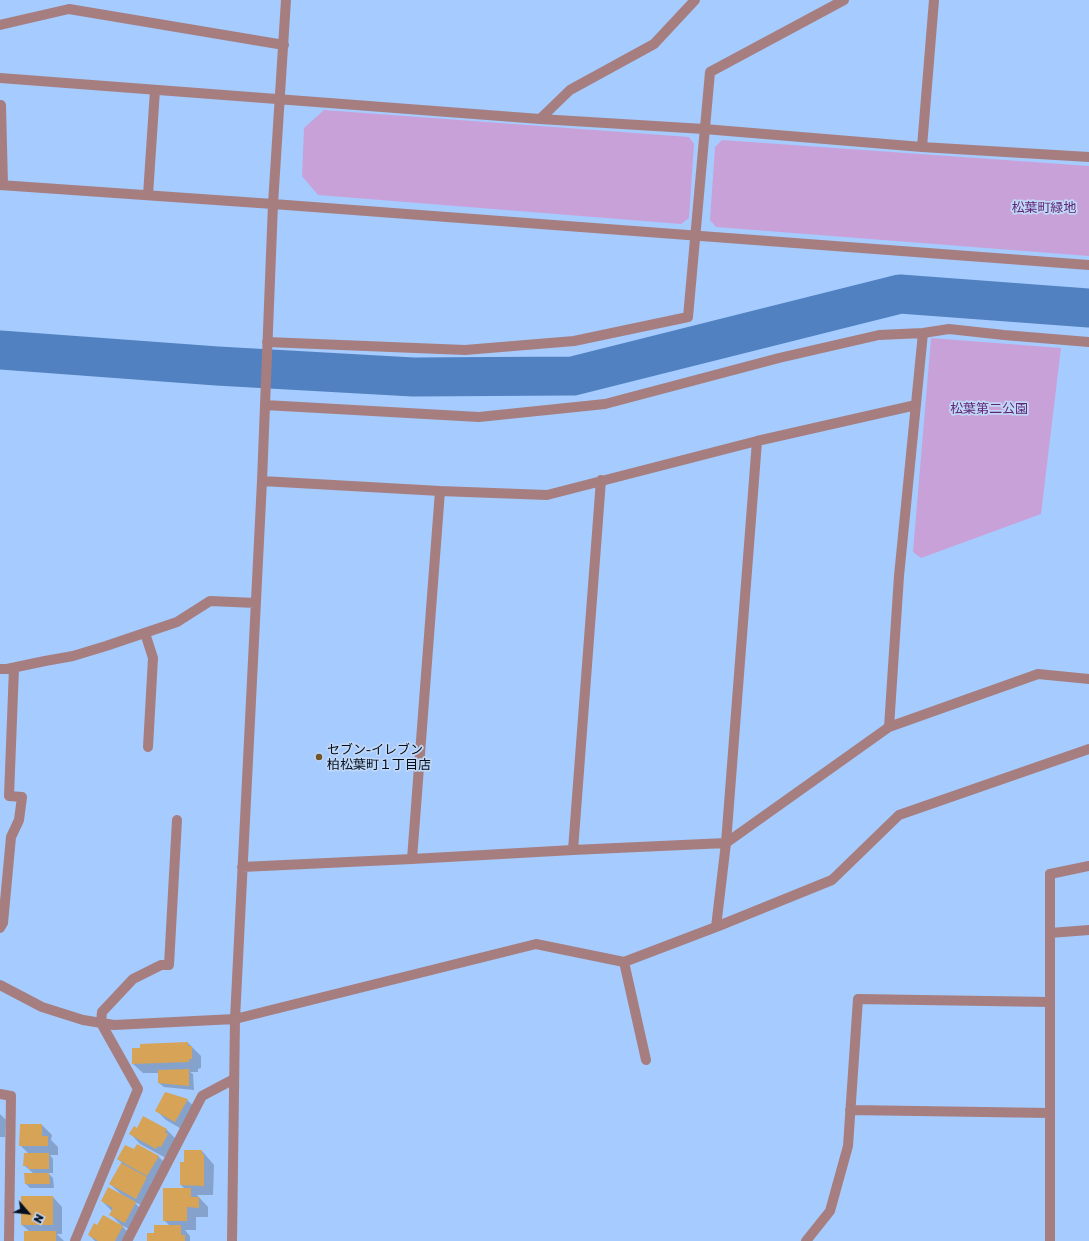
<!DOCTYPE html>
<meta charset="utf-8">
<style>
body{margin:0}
#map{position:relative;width:1089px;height:1241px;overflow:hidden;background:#a6cbfe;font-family:"Golos Text",sans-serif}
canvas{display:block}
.north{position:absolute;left:8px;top:1193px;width:40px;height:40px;-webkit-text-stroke:3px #c1d7f6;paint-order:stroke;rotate:118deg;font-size:11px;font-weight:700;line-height:16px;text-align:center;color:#030e1f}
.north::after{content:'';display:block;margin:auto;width:14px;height:18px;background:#030e1f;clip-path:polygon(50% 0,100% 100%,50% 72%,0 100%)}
</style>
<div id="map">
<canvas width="1089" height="1241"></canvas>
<div class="north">N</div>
</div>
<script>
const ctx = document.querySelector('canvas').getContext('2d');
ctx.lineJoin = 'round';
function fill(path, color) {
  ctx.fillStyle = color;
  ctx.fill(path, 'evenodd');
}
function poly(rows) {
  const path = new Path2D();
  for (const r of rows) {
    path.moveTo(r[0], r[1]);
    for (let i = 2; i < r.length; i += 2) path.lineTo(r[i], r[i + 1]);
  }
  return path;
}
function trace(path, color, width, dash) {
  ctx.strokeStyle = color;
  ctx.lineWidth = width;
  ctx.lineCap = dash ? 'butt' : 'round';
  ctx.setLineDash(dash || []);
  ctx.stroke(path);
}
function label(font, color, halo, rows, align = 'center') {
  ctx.font = font + ' "Golos Text","Noto Sans JP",sans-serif';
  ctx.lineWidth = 3.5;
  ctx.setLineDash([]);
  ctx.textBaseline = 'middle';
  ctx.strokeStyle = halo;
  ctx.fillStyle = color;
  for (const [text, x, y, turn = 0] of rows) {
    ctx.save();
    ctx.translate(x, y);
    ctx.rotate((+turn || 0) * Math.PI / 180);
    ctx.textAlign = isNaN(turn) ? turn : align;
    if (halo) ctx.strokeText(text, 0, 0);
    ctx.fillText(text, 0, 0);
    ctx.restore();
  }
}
fill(poly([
 [324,110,689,137,694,144,689,218,681,224,318,195,302,176,304,128],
 [722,140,1089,166,1089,256,716,227,710,220,715,147],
 [931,338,1061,348,1041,514,921,558,913,552]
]), '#c9a1d9');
fill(poly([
 [188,1043,201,1056,201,1068,198,1069,198,1072,190,1072,193,1074,194,1090,164,1087,159,1083,159,1073,143,1073,133,1064],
 [187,1100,197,1109,185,1131,166,1120,156,1110],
 [0,1114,6,1120,5,1137,0,1137],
 [42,1125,52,1135,51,1140,58,1147,58,1155,50,1155,53,1159,53,1173,48,1173,53,1178,54,1188,30,1188,26,1184,34,1174,24,1165,29,1154,20,1145],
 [137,1129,166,1129,176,1139,166,1158,140,1144,131,1134],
 [134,1151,158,1156,168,1166,157,1185,150,1182,156,1188,146,1207,134,1202,145,1213,135,1232,121,1225,111,1215,112,1211,102,1201,121,1194,110,1184,122,1163,118,1159],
 [185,1151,202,1151,214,1165,213,1195,197,1195,208,1207,208,1217,196,1217,196,1230,185,1230,190,1236,190,1241,148,1241,155,1234,170,1226,164,1220,185,1189,181,1185,181,1163,185,1163],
 [53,1197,62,1207,62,1234,57,1234,64,1241,25,1241,30,1232,22,1225],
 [98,1226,122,1226,132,1236,130,1241,95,1241,89,1235]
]), '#0003');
trace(poly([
 [0,350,217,366,413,377,573,376,900,294,1089,308]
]), '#5181c1', 39);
fill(poly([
 [188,1042,188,1046,192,1046,192,1059,189,1059,189,1062,132,1064,132,1048,140,1048,140,1044],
 [189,1069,189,1086,158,1083,158,1070],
 [165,1092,188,1099,175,1122,155,1111],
 [143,1116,167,1129,165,1132,168,1134,161,1147,158,1146,156,1149,129,1134,134,1126,137,1128],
 [20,1124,42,1124,42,1136,48,1136,48,1146,19,1146],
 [137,1144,159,1156,147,1176,117,1159,125,1145,134,1149],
 [184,1150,202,1150,202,1154,204,1154,204,1186,180,1185,180,1162,184,1162],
 [24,1153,49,1153,49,1169,28,1169,28,1166,23,1166],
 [121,1163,147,1177,136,1199,109,1184],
 [24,1173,49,1173,50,1184,25,1184],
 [108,1187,136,1202,125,1223,109,1215,113,1208,101,1201],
 [163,1188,191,1188,191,1197,199,1197,199,1208,187,1207,187,1221,163,1221],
 [21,1196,53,1196,53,1225,21,1225],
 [103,1215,123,1226,115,1241,98,1241,88,1235,94,1223,97,1225],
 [154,1225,181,1225,181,1235,185,1235,185,1241,147,1241,147,1233,154,1233],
 [24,1231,56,1231,56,1241,24,1241]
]), '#d6a357');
trace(poly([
 [0,25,69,9,284,45],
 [0,78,540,119,704,129,922,147,1089,157],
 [1,105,3,185],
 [540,119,570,90,654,44,695,0],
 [922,147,934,0],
 [0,185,273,204,1089,265],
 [148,195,155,90],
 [267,342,465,350,574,341,688,317,710,72,844,0],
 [265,405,479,417,605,404,779,358,879,335,923,333,949,329,1004,335,1089,342],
 [262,481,440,491,547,495,757,441,916,405],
 [145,633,153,658,148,747],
 [0,669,7,669,45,661,73,656,106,646,177,622,210,601,256,603],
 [889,727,899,576,923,333],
 [573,850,601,480],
 [412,859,440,491],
 [242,867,412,859,573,850,726,843,889,727,1038,674,1089,679],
 [716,927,832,880,899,815,1089,749],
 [0,928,3,923,11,837,19,820,22,797,9,796,14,668],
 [1050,933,1089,930],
 [624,962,716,927,726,843,757,441],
 [0,985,42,1007,83,1020,114,1025,235,1019,536,944,624,962,646,1060],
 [0,1094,11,1096,9,1241],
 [850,1110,1050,1113],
 [75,1241,138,1089,101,1023,102,1012,133,979,161,965,169,965,177,820],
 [127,1241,202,1096,234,1079],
 [232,1241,235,1019,262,481,273,204,286,0],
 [806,1241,830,1211,848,1146,858,999,1050,1002],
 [1050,1241,1050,874,1089,866]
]), '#a67e7f', 10);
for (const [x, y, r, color] of [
 [319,757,4,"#735529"]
]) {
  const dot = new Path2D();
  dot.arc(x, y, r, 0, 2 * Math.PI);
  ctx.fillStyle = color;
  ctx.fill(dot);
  trace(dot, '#c1d7f6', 1.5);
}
label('13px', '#602476', '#c1d7f6', [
 ["松葉町緑地",1044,208],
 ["松葉第二公園",989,409]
]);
label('13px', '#030e1f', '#c1d7f6', [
 ["セブン-イレブン",327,750],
 ["柏松葉町１丁目店",327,765]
], 'left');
</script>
